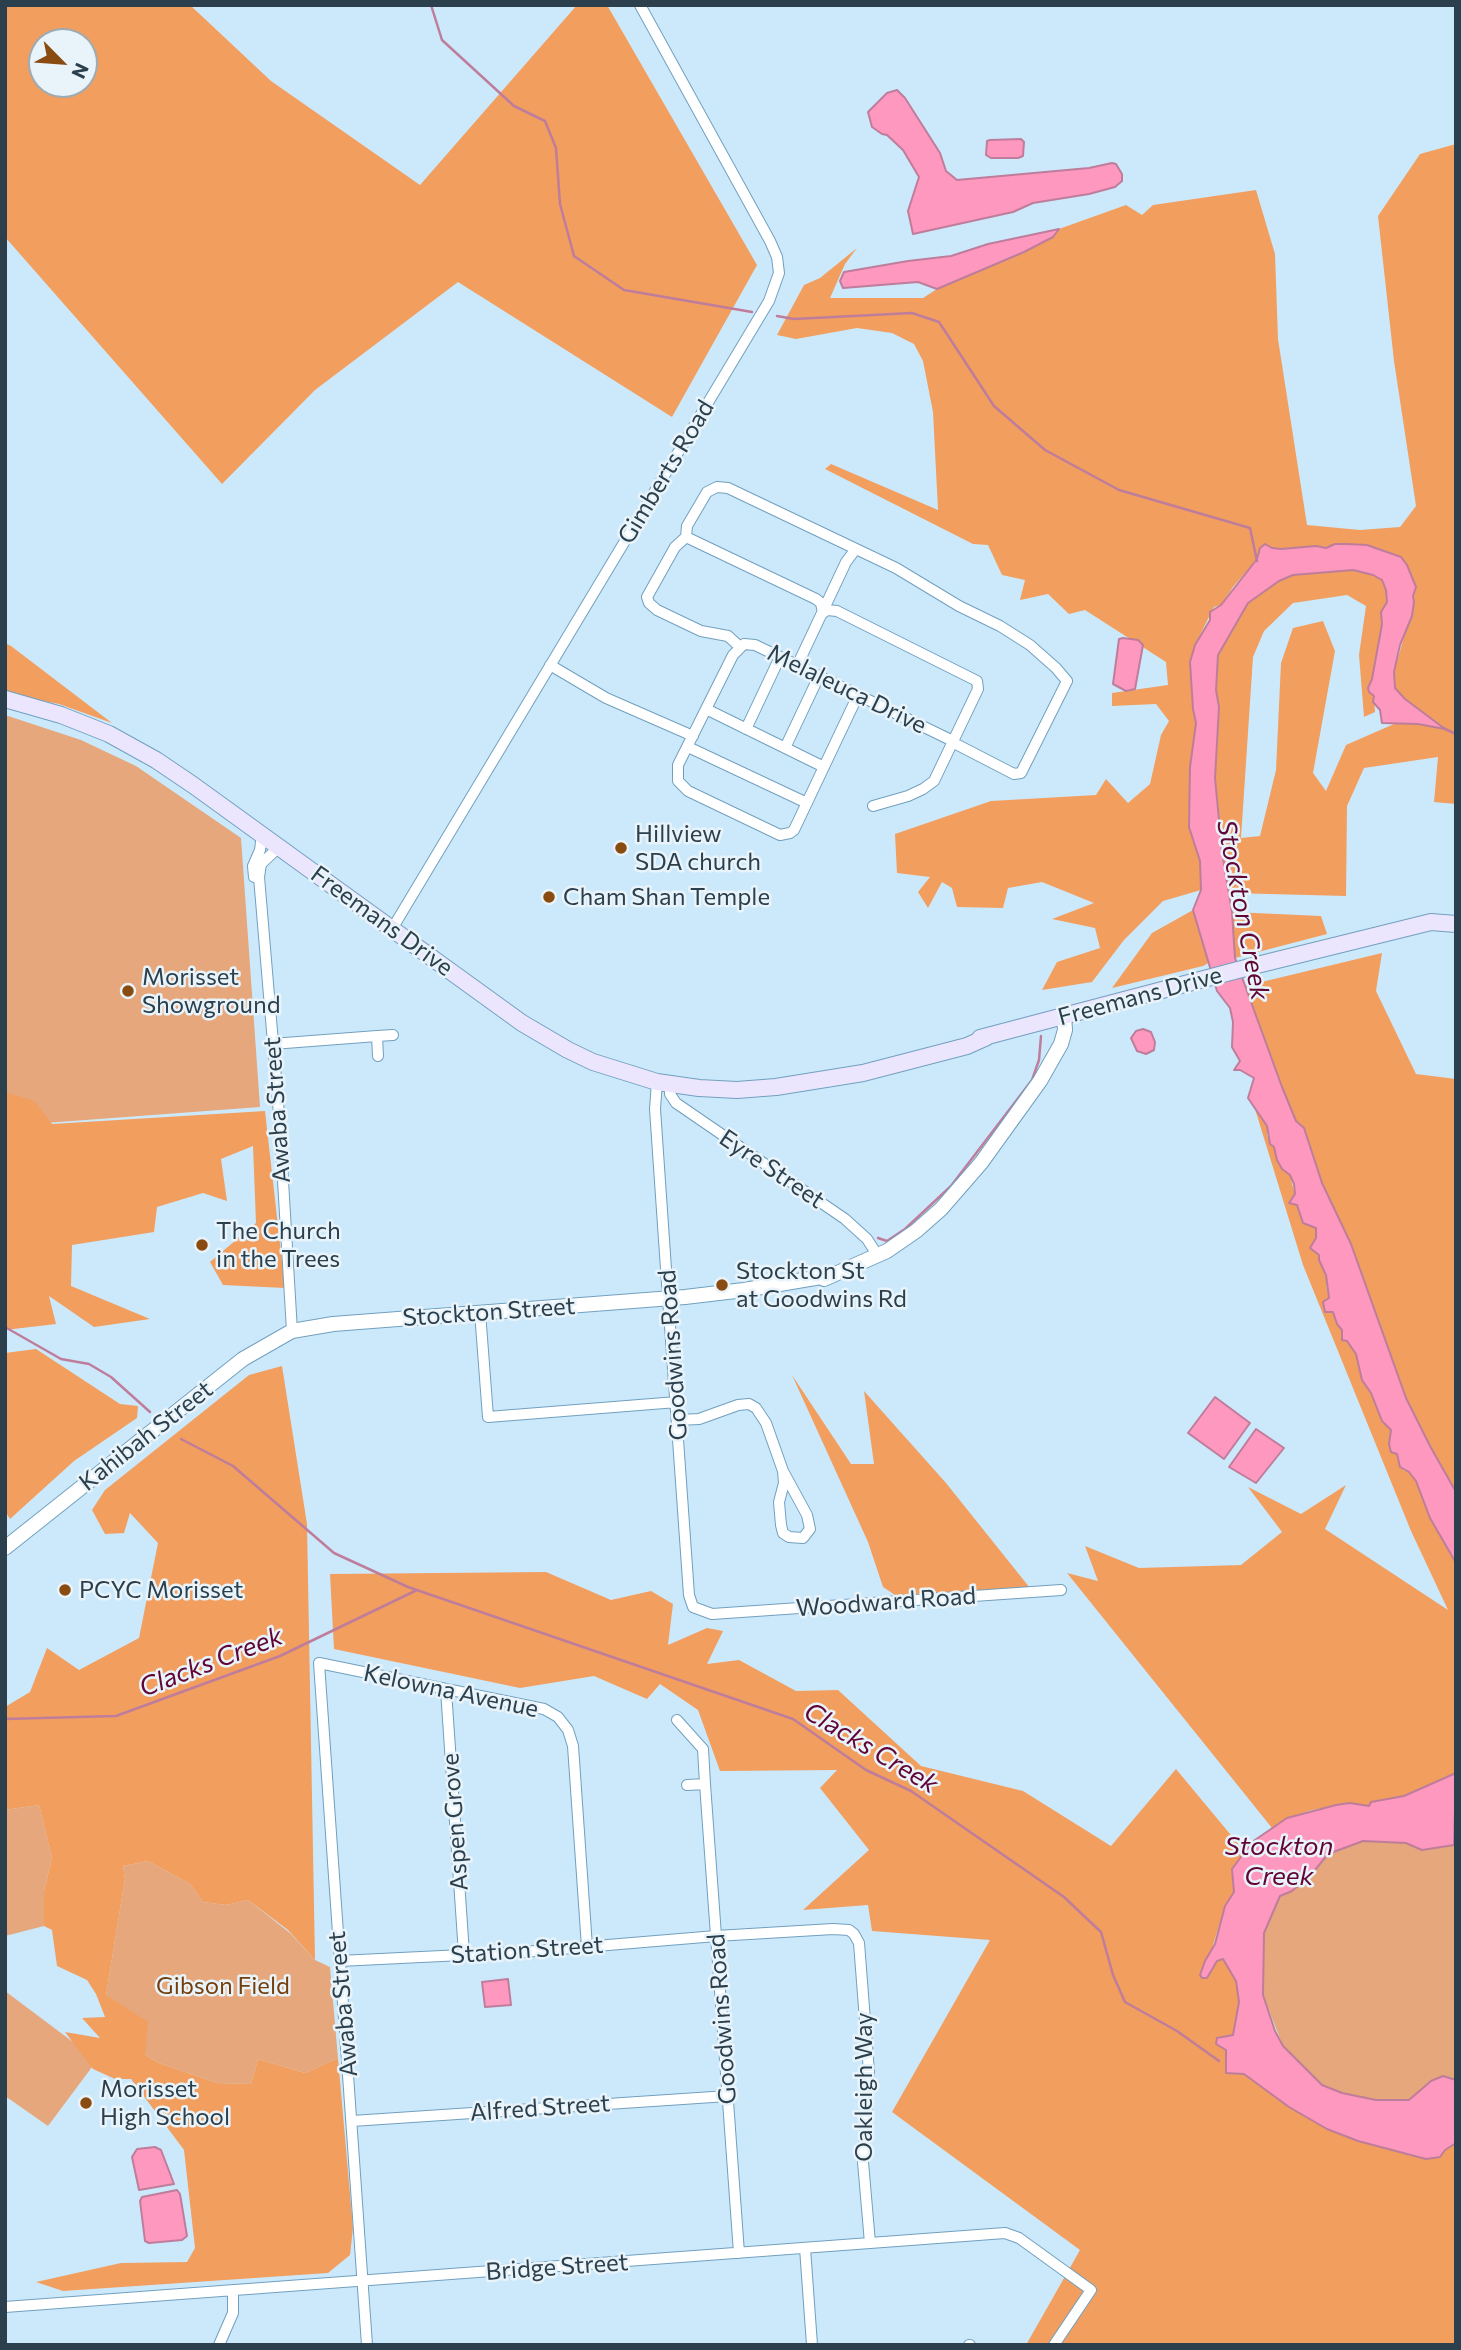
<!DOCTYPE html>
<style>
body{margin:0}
#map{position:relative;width:1461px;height:2350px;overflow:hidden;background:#cce9fc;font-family:Commissioner,sans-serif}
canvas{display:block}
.frame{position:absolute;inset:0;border:7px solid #2b3f4c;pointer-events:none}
.north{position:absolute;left:28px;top:28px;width:70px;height:70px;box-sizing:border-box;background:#e9f3fa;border:2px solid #9dabb4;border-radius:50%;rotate:115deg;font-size:19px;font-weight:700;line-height:28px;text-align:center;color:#2b3f4c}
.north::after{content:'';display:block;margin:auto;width:24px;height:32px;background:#8a4b10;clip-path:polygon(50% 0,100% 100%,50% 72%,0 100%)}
</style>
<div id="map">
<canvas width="1461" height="2350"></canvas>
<div class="frame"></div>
<div class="north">N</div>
</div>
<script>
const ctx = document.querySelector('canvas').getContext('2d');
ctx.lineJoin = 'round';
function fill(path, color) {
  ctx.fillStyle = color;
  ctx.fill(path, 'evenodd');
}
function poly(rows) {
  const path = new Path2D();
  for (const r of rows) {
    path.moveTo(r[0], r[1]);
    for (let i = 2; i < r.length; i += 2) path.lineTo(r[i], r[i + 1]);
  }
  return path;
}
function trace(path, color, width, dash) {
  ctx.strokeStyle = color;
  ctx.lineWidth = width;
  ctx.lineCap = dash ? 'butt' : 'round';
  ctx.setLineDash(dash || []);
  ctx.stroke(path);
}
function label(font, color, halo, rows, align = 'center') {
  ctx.font = font + ' Commissioner,sans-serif';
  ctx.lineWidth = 5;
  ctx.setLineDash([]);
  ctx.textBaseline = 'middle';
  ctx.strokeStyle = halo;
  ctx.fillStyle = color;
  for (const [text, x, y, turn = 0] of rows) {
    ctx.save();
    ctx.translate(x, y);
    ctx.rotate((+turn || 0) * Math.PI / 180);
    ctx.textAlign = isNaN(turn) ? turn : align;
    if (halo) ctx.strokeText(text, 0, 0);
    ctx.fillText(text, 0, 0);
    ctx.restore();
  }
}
fill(poly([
 [5,715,81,740,136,766,241,838,260,1107,5,1126],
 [39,1805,52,1858,44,1891,44,1926,5,1936,5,1810],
 [1363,1841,1406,1843,1422,1850,1454,1845,1456,1843,1456,2080,1442,2076,1431,2081,1409,2100,1376,2100,1342,2093,1322,2085,1283,2046,1263,1995,1264,1933,1280,1896,1292,1891,1311,1875,1328,1854],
 [148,1861,190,1884,203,1902,226,1905,248,1900,290,1933,315,1960,330,1967,338,2058,305,2073,258,2059,251,2084,217,2083,159,2063,145,2055,106,1995,125,1879,123,1866],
 [5,1991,85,2051,95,2063,48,2126,5,2096]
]), '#e5a77b');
fill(poly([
 [5,5,190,5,271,81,420,185,577,5,607,5,757,265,672,417,458,282,315,390,222,484,5,237],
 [84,42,84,84,42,84,42,42],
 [1456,144,1456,804,1434,802,1438,757,1364,768,1347,806,1346,896,1230,893,1226,882,1222,852,1215,778,1219,707,1216,690,1218,655,1248,603,1279,581,1293,575,1353,570,1373,575,1382,580,1386,590,1387,602,1381,612,1382,624,1372,679,1368,688,1374,696,1375,712,1364,717,1359,655,1366,606,1347,595,1293,603,1264,631,1253,657,1241,838,1260,836,1276,770,1281,663,1293,628,1323,621,1335,651,1313,773,1326,791,1346,745,1394,724,1407,723,1443,728,1405,699,1395,688,1394,672,1414,602,1413,578,1401,557,1367,545,1347,544,1335,544,1326,548,1260,548,1257,559,1233,587,1221,605,1214,607,1195,645,1190,662,1193,709,1196,723,1190,767,1189,827,1200,861,1201,890,1163,901,1124,940,1092,982,1042,990,1057,962,1100,948,1095,928,1052,919,1094,903,1042,882,1008,888,1003,908,957,907,952,888,942,882,928,908,918,892,930,877,897,873,895,834,991,801,1096,795,1106,779,1128,803,1150,784,1161,735,1169,721,1156,704,1112,706,1112,693,1168,685,1166,662,1085,610,1069,614,1048,594,1020,600,1025,580,1002,575,988,545,973,544,825,469,831,464,938,510,933,412,923,361,914,344,892,333,857,328,796,339,777,335,804,285,820,278,857,248,845,264,830,298,923,298,937,289,1042,243,1053,237,1059,229,1126,205,1142,215,1153,205,1256,190,1275,254,1278,339,1307,525,1360,530,1400,527,1416,506,1394,361,1378,216,1420,154],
 [5,643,11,646,112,723,59,704,5,694],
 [1193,910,1210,962,1203,966,1112,988,1152,933],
 [1232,912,1321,916,1327,934,1235,958],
 [1382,953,1376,991,1416,1074,1456,1079,1456,1492,1430,1446,1406,1398,1351,1244,1322,1183,1304,1128,1296,1121,1282,1087,1245,986],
 [5,1092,34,1101,52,1124,265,1111,285,1288,223,1285,210,1262,256,1223,253,1146,221,1159,227,1201,203,1193,157,1207,154,1232,72,1245,71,1286,150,1319,94,1327,49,1296,56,1324,5,1330],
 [1255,1109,1267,1126,1267,1135,1270,1144,1274,1146,1277,1160,1282,1169,1290,1175,1297,1204,1302,1215,1316,1228,1319,1260,1326,1275,1327,1291,1337,1324,1356,1354,1362,1380,1371,1393,1382,1421,1391,1430,1389,1444,1397,1454,1403,1470,1409,1472,1416,1481,1430,1518,1456,1563,1456,1773,1404,1796,1369,1806,1350,1803,1312,1810,1287,1818,1272,1828,1067,1573,1098,1581,1085,1546,1139,1568,1241,1565,1282,1532,1248,1487,1301,1514,1346,1485,1325,1529,1448,1610,1411,1531,1303,1265],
 [36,1349,120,1404,138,1406,137,1418,74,1461,10,1519,5,1511,5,1353],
 [282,1366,307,1524,315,1960,288,1930,248,1900,226,1905,203,1902,190,1884,148,1861,123,1866,125,1879,106,1995,148,2022,145,2055,159,2063,217,2083,251,2084,258,2059,305,2073,338,2058,353,2228,350,2255,328,2273,63,2291,36,2282,121,2263,187,2262,195,2248,184,2150,131,2079,115,2079,93,2069,65,2032,100,2038,82,2018,105,2017,96,1994,87,1980,57,1966,52,1930,44,1926,44,1891,52,1858,39,1805,5,1810,5,1707,30,1692,47,1648,79,1670,139,1638,158,1543,130,1513,124,1533,105,1534,92,1510,105,1490,249,1375],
 [792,1375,851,1464,874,1464,864,1391,946,1483,1030,1588,895,1595,883,1587,868,1542],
 [546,1572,611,1600,651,1591,673,1604,668,1645,707,1628,723,1631,707,1664,739,1660,796,1691,838,1690,921,1766,1023,1791,1111,1846,1176,1769,1245,1852,1232,1869,1234,1892,1225,1906,1211,1952,1212,1971,1217,1961,1223,1959,1228,1965,1236,1981,1239,2002,1233,2035,1223,2036,1226,2050,1227,2073,1244,2074,1289,2107,1358,2141,1445,2150,1456,2143,1456,2345,1026,2345,1080,2250,892,2112,990,1940,872,1931,868,1905,803,1910,869,1850,820,1788,837,1770,720,1771,698,1710,660,1684,647,1699,594,1676,520,1688,334,1649,330,1574]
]), '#f29e5e');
const water = poly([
 [897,90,905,98,940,153,946,171,957,180,1089,168,1112,163,1116,164,1122,174,1122,181,1115,187,1089,194,1033,203,1013,212,913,234,908,211,919,177,903,150,887,135,882,134,872,127,868,112,887,93,897,90],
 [1021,139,1024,142,1023,156,1018,158,991,158,986,155,987,141,990,140,1021,139],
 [1059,229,1053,237,1024,252,937,289,918,282,843,288,840,281,844,272,908,261,951,256,988,244,1059,229],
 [1265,544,1272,548,1281,549,1316,546,1326,548,1335,544,1347,544,1367,545,1401,557,1407,565,1416,587,1413,596,1414,602,1412,616,1400,645,1394,672,1395,688,1405,699,1445,729,1418,724,1382,723,1380,710,1373,702,1374,696,1369,692,1368,688,1372,679,1382,624,1381,612,1387,602,1386,590,1382,580,1373,575,1353,570,1293,575,1279,581,1248,603,1218,655,1216,690,1219,707,1215,778,1222,852,1232,912,1235,958,1282,1087,1296,1121,1304,1128,1322,1183,1351,1244,1406,1398,1430,1446,1456,1492,1456,1563,1430,1518,1416,1481,1409,1472,1400,1467,1397,1454,1391,1452,1389,1444,1391,1430,1382,1421,1371,1393,1362,1380,1356,1354,1347,1341,1342,1340,1342,1330,1337,1324,1333,1312,1325,1312,1323,1302,1329,1298,1326,1275,1319,1260,1319,1255,1310,1248,1316,1238,1316,1228,1303,1223,1297,1205,1289,1203,1295,1194,1294,1184,1290,1175,1282,1169,1277,1160,1274,1147,1270,1144,1267,1126,1248,1098,1254,1078,1240,1070,1234,1070,1240,1061,1232,1047,1233,1022,1230,1008,1217,991,1193,910,1201,890,1200,861,1189,827,1190,767,1196,723,1193,709,1190,662,1195,645,1210,620,1210,612,1221,605,1257,559,1260,548,1265,544],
 [1123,638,1138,640,1143,645,1135,689,1126,691,1113,684,1119,639,1123,638],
 [1143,1029,1151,1032,1155,1042,1154,1050,1146,1054,1137,1051,1131,1038,1136,1031,1143,1029],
 [1215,1397,1250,1423,1224,1459,1188,1433,1215,1397],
 [1256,1429,1284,1448,1256,1483,1229,1467,1256,1429],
 [1456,1773,1454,1845,1422,1850,1406,1843,1363,1841,1328,1854,1311,1875,1292,1891,1280,1896,1264,1933,1263,1995,1275,2031,1283,2046,1322,2085,1342,2093,1376,2100,1409,2100,1431,2081,1443,2076,1456,2080,1456,2143,1445,2150,1440,2157,1426,2159,1358,2141,1327,2129,1289,2107,1244,2074,1226,2073,1226,2050,1216,2044,1217,2038,1233,2035,1239,2002,1236,1981,1223,1959,1217,1961,1207,1978,1202,1978,1200,1975,1205,1961,1215,1944,1225,1906,1234,1892,1232,1869,1252,1842,1287,1818,1336,1805,1350,1803,1369,1806,1371,1802,1404,1796,1456,1773],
 [508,1979,511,2005,485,2007,482,1982,508,1979],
 [155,2147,161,2150,174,2184,139,2190,132,2157,137,2149,155,2147],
 [177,2190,180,2194,187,2236,182,2240,149,2243,145,2241,140,2201,142,2197,177,2190]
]);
fill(water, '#fe98be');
trace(water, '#bf7d9c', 2);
trace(poly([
 [431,5,442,40,514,106,545,121,556,148,560,204,574,256,624,290,752,312],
 [777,316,794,319,912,313,939,322,994,406,1045,450,1119,490,1250,528,1257,561],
 [1443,728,1456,734],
 [878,1238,887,1241,905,1229,951,1186,1032,1080,1039,1060,1041,1036],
 [5,1327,61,1359,89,1364,111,1377,150,1412],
 [181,1439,233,1466,334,1553,408,1587,793,1719,866,1770,911,1791,1064,1897,1101,1932,1113,1975,1125,2002,1177,2031,1219,2061],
 [5,1719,116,1716,280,1656,417,1590]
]), '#bf7d9c', 2.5);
const minor = poly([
 [686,537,816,599,821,603,823,613],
 [823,613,827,610,837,611,977,681,978,689,934,781,923,789,908,796,873,806],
 [740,647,728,636,701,631,657,610,649,603,647,597,675,547,686,537,687,526,707,492,717,487,728,488,896,568,959,606,1000,626,1030,645,1056,668,1067,681,1021,773,1014,774,952,742],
 [550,665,606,698,693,736],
 [797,666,846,562,855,550],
 [858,695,794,830,790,833,780,835,688,791,678,781,678,765,733,655,744,644,755,645,780,657,858,695,953,741],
 [706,709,824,767],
 [746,729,780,657],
 [688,747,807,803],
 [785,748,819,676],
 [279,847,261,864,259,877,279,1114,292,1331],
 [254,877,253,866,260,850,262,834],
 [392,929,769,301,779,273,777,257,770,241,640,5],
 [377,1036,393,1035],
 [272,1044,377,1036,378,1056],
 [657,1082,655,1109,668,1298,689,1595,693,1607,712,1614,1061,1590],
 [670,1084,670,1094,676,1103,845,1219,867,1239,878,1256],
 [480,1312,488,1417,677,1402],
 [678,1420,699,1419,738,1405,749,1404,756,1408,766,1423,783,1471,807,1515,810,1529,803,1538,789,1537,783,1533,781,1525,779,1502,784,1483,783,1471],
 [446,1690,464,1954],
 [677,1720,703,1749,705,1784],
 [687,1785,705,1784,739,2253],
 [339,1961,524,1952,716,1936,833,1929,849,1930,854,1934,859,1943,869,2072,863,2162,870,2243],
 [352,2121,728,2096],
 [805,2248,812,2345],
 [5,2307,1005,2233,1019,2238,1091,2290,1054,2345],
 [219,2345,233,2313,233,2290],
 [367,2345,319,1663,544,1709,558,1717,568,1730,573,1746,587,1947],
 [969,2345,970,2345]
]);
const tertiary = poly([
 [824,1279,887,1251,916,1231,941,1209,981,1163,1040,1081,1061,1044,1065,1030,1064,1016],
 [5,1548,243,1359,292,1331,333,1324,685,1297,744,1290,833,1275]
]);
const secondary = poly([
 [5,699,61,715,109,734,156,760,193,785,522,1023,568,1050,593,1062,657,1082,699,1088,737,1090,776,1087,863,1073,967,1046,987,1037],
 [980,1038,1257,965,1431,922,1456,924]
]);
trace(minor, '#71a0be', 12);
trace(tertiary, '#71a0be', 16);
trace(secondary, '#71a0be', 18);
trace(minor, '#fff', 10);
trace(tertiary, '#fff', 14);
trace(secondary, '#ece5fe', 16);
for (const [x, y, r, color] of [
 [621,848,7,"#8a4b10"],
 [549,897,7,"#8a4b10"],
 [128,991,7,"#8a4b10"],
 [202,1245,7,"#8a4b10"],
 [722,1285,7,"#8a4b10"],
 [65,1590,7,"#8a4b10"],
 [86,2103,7,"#8a4b10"]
]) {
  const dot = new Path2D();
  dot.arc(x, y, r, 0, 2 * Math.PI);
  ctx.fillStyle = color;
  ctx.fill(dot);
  trace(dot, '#e9f3fa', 2.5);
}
label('24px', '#2b3f4c', '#e9f3fa', [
 ["Gimberts Road",666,472,-59],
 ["Melaleuca Drive",847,689,26],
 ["Freemans Drive",382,921,36],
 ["Freemans Drive",1140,996,-15],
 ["Awaba Street",277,1110,-94],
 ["Eyre Street",772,1169,34],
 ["Stockton Street",489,1312,-4],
 ["Goodwins Road",673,1355,-94],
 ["Kahibah Street",146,1436,-38],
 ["Woodward Road",886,1602,-4],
 ["Kelowna Avenue",451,1691,12],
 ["Aspen Grove",455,1822,-94],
 ["Station Street",527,1950,-4],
 ["Awaba Street",343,2004,-95],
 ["Goodwins Road",722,2019,-94],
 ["Oakleigh Way",864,2087,-90],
 ["Alfred Street",540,2108,-4],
 ["Bridge Street",557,2267,-4]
]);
label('24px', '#2b3f4c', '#e9f3fa', [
 ["Hillview",635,834],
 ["SDA church",635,862],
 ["Cham Shan Temple",563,897],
 ["Morisset",142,977],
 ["Showground",142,1005],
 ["The Church",216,1231],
 ["in the Trees",216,1259],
 ["Stockton St",736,1271],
 ["at Goodwins Rd",736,1299],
 ["PCYC Morisset",79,1590],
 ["Morisset",100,2089],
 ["High School",100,2117]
], 'left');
label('24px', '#743e0c', '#e9f3fa', [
 ["Gibson Field",223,1986]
]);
label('italic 26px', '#610535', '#e9f3fa', [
 ["Stockton Creek",1243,910,79],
 ["Clacks Creek",211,1662,-21],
 ["Clacks Creek",871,1748,31],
 ["Stockton",1279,1846],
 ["Creek",1279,1876]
]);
</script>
